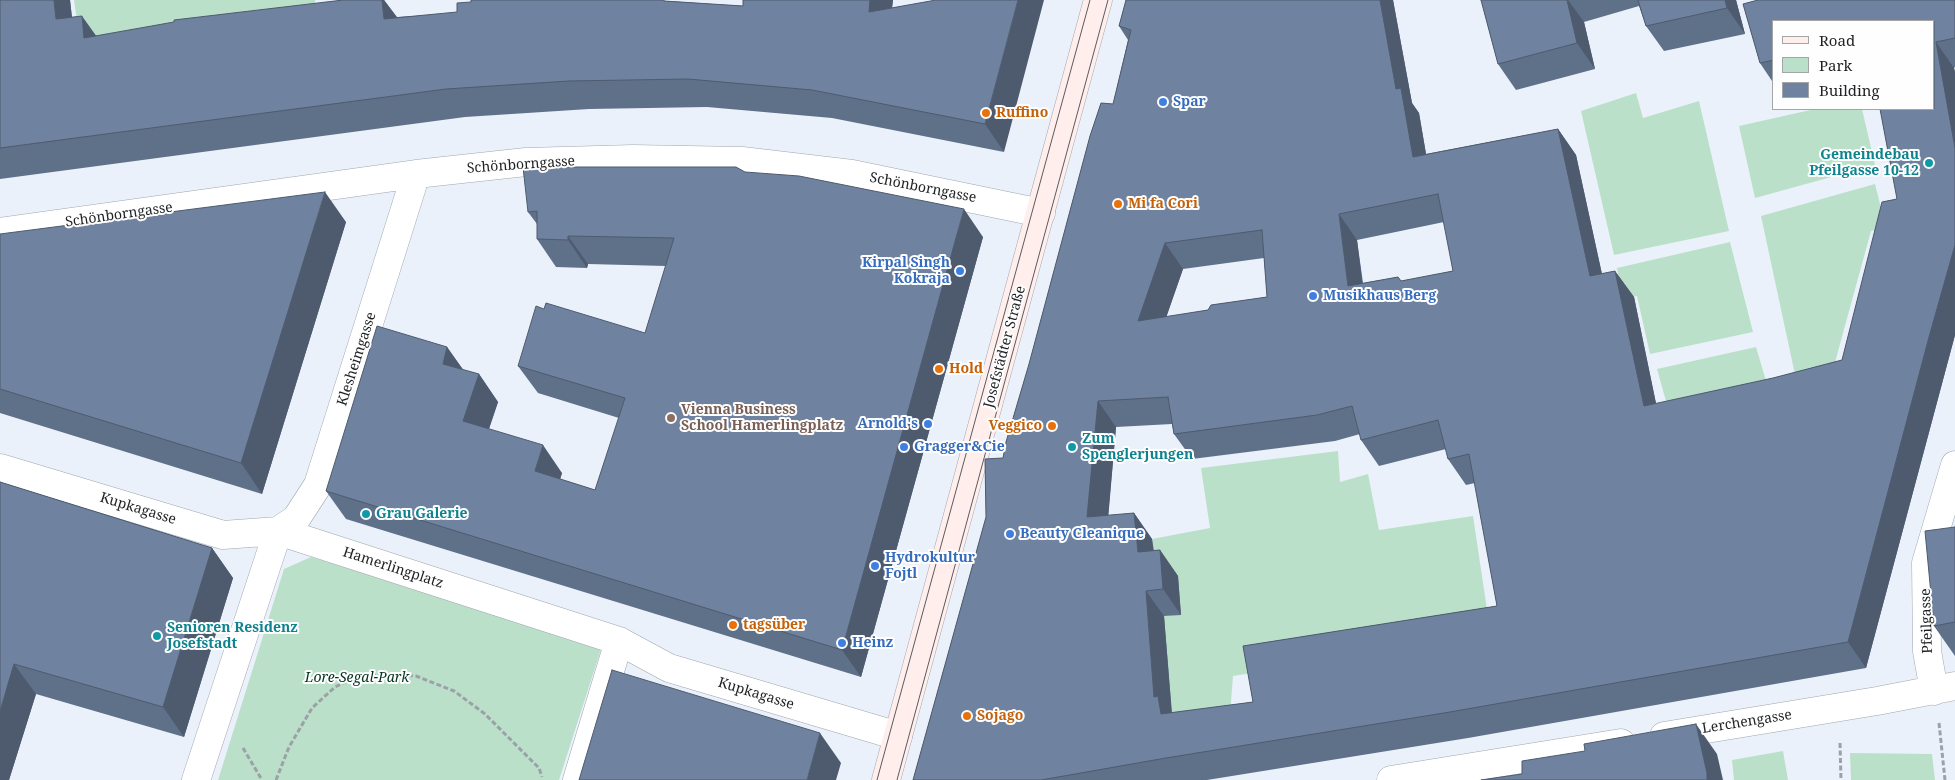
<!DOCTYPE html>
<meta charset="utf-8">
<style>
body{margin:0}
#map{position:relative;width:1955px;height:780px;overflow:hidden;background:#ebf1fa;font-family:"Noto Serif",serif}
canvas{display:block}
.legend{position:absolute;left:1772px;top:20px;width:162px;height:90px;box-sizing:border-box;background:#fefefe;border:1px solid #a4a5a6;margin:0;padding:6px 9px;list-style:none;font-size:15px;color:#1e2023}
.legend li{display:flex;align-items:center;gap:10px;height:25px}
.legend b{width:25px;border:1px solid #a4a5a6}
</style>
<div id="map">
<canvas width="1955" height="780"></canvas>
<ul class="legend">
<li><b style="height:6px;background:#ffeeeb"></b>Road</li>
<li><b style="height:14px;background:#bbe0ca"></b>Park</li>
<li><b style="height:14px;background:#6f829f"></b>Building</li>
</ul>
</div>
<script>
const ctx = document.querySelector('canvas').getContext('2d');
ctx.lineJoin = 'round';
function fill(path, color) {
  ctx.fillStyle = color;
  ctx.fill(path, 'evenodd');
}
function poly(rows) {
  const path = new Path2D();
  for (const r of rows) {
    path.moveTo(r[0], r[1]);
    for (let i = 2; i < r.length; i += 2) path.lineTo(r[i], r[i + 1]);
  }
  return path;
}
function trace(path, color, width, dash) {
  ctx.strokeStyle = color;
  ctx.lineWidth = width;
  ctx.lineCap = dash ? 'butt' : 'round';
  ctx.setLineDash(dash || []);
  ctx.stroke(path);
}
function label(font, color, halo, rows, align = 'center') {
  ctx.font = font + ' "Noto Serif",serif';
  ctx.lineWidth = 4;
  ctx.setLineDash([]);
  ctx.textBaseline = 'middle';
  ctx.strokeStyle = halo;
  ctx.fillStyle = color;
  for (const [text, x, y, turn = 0] of rows) {
    ctx.save();
    ctx.translate(x, y);
    ctx.rotate((+turn || 0) * Math.PI / 180);
    ctx.textAlign = isNaN(turn) ? turn : align;
    if (halo) ctx.strokeText(text, 0, 0);
    ctx.fillText(text, 0, 0);
    ctx.restore();
  }
}
fill(poly([
 [74,0,315,0,316,13,80,42],
 [1636,93,1643,118,1699,101,1729,231,1614,255,1581,111],
 [1815,109,1862,109,1875,165,1755,198,1739,126],
 [1875,184,1886,228,1871,231,1831,377,1797,384,1761,216],
 [1730,242,1753,332,1650,354,1637,296,1622,298,1617,268],
 [1756,347,1772,401,1674,430,1657,369],
 [1338,451,1340,482,1368,474,1379,530,1473,516,1491,636,1233,676,1230,714,1055,734,1164,616,1181,614,1178,576,1156,578,1152,539,1210,528,1201,468],
 [311,557,602,646,559,780,218,780,284,569],
 [1783,751,1788,780,1734,780,1732,760],
 [1850,753,1932,754,1935,780,1851,780]
]), '#bbe0ca');
const street = poly([
 [0,232,416,174,526,162,633,159,742,161,852,174,1041,213],
 [0,468,223,535,278,531,619,641,669,668,898,736],
 [278,531,296,519,318,485,416,174],
 [1934,691,1927,651,1926,563,1955,465],
 [1664,736,1877,701,1955,686],
 [196,780,278,531],
 [577,780,619,641],
 [1391,780,1621,743]
]);
const secondary = poly([
 [886,780,1098,0]
]);
trace(street, '#a0a6ae', 29);
trace(secondary, '#a0a6ae', 29);
trace(poly([
 [1939,723,1945,780],
 [1840,743,1841,780],
 [243,748,262,780],
 [276,780,289,747,312,708,335,687,358,676,386,674,416,676,454,691,485,714,539,768,542,777]
]), '#9ca0a7', 3, [5, 2.5]);
trace(street, '#fff', 28);
trace(secondary, '#ffeeeb', 28);
trace(poly([
 [877,780,1090,0],
 [897,780,1108,0]
]), '#595c61', 1);
fill(poly([
 [0,0,70,0,72,17,96,36,343,0,384,0,397,17,668,1,743,6,893,0,892,8,936,1,1004,152,832,118,707,107,589,109,465,117,0,179],
 [1126,0,1393,0,1412,103,1419,113,1426,154,1558,129,1576,155,1602,274,1615,271,1634,297,1656,404,1773,378,1842,360,1882,202,1897,199,1880,109,1934,109,1934,21,1774,21,1774,84,1760,63,1743,4,1758,0,1955,0,1955,67,1954,68,1955,72,1955,335,1866,668,1468,738,1207,780,913,780,986,517,985,459,1003,458,1006,442,1029,364,1090,136,1101,103,1113,104,1128,40,1119,26],
 [1444,222,1453,271,1401,281,1398,277,1363,283,1357,240],
 [1264,258,1267,297,1211,305,1208,310,1166,317,1183,269],
 [1172,424,1174,434,1192,459,1335,441,1360,434,1361,440,1379,466,1446,449,1448,459,1466,485,1475,483,1497,606,1243,646,1253,702,1172,713,1164,616,1181,615,1178,576,1160,550,1154,551,1152,539,1134,513,1108,516,1116,427],
 [1481,0,1736,0,1745,34,1664,51,1646,26,1639,6,1584,22,1595,69,1516,90,1498,64],
 [745,172,983,237,861,677,346,519,326,491,447,347,463,370,479,374,498,402,489,429,562,473,560,479,595,490,619,418,538,393,518,366,645,333,666,266,588,264,587,268,556,267,537,239,537,224,528,212],
 [346,222,262,494,0,413,0,234],
 [0,482,212,548,233,578,184,737,36,694,9,780],
 [1955,527,1955,656,1934,626]
]), '#5f7089');
fill(poly([
 [54,0,70,0,75,47,56,19],
 [382,0,384,0,401,23,384,19],
 [870,0,893,0,888,39,869,12],
 [1018,0,1044,0,1004,152,985,124],
 [1380,0,1393,0,1412,103,1419,113,1431,183,1413,157,1396,89],
 [1567,0,1568,0,1584,22,1595,69,1577,43],
 [1725,0,1736,0,1745,34,1727,8],
 [82,16,102,44,84,38],
 [1936,42,1954,68,1955,72,1955,148],
 [1558,129,1576,155,1608,302,1590,276],
 [325,192,346,222,262,494,241,463],
 [964,209,983,237,861,677,842,650],
 [1339,214,1357,240,1366,312,1348,286],
 [568,236,588,264,587,268,568,240],
 [1165,243,1183,269,1156,347,1138,321],
 [1955,245,1955,335,1866,668,1848,642,1929,337],
 [1615,271,1634,297,1662,432,1644,406],
 [447,347,467,375,443,364],
 [479,374,498,402,482,449,463,421],
 [1098,401,1116,427,1106,543,1087,517],
 [543,445,562,473,554,499,535,471],
 [1134,513,1152,539,1156,578,1138,552],
 [212,548,233,578,184,737,163,707],
 [1160,550,1178,576,1181,615,1163,589],
 [1146,591,1164,616,1172,717,1161,714,1154,697],
 [14,664,36,694,9,780,0,780,0,711],
 [1696,724,1717,754,1723,780,1707,780],
 [820,733,841,763,836,780,807,780]
]), '#4e5b6f');
const building = poly([
 [0,0,54,0,56,19,82,16,84,38,174,22,174,20,343,0,382,0,384,19,457,12,457,3,471,2,471,0,664,0,664,1,743,6,743,0,870,0,869,12,936,0,1018,0,985,124,812,90,688,79,569,81,446,89,0,148,0,0],
 [1126,0,1380,0,1396,89,1401,88,1413,157,1558,129,1590,276,1615,271,1644,406,1773,378,1842,360,1882,202,1897,199,1880,109,1934,109,1934,21,1774,21,1774,60,1760,63,1743,4,1758,0,1955,0,1955,38,1936,42,1955,148,1955,245,1929,337,1848,642,1450,712,1166,758,1041,780,913,780,986,517,985,459,1003,458,1006,442,1029,364,1090,136,1101,103,1113,104,1131,30,1119,26,1126,0],
 [1438,194,1453,271,1401,281,1398,277,1348,286,1339,214,1438,194],
 [1262,230,1267,297,1211,305,1208,310,1138,321,1165,243,1262,230],
 [1168,397,1174,434,1317,415,1352,406,1361,440,1438,420,1448,459,1469,454,1497,606,1243,646,1253,702,1161,714,1158,696,1154,697,1146,591,1163,589,1160,550,1138,552,1134,513,1087,517,1098,401,1168,397],
 [1481,0,1567,0,1577,43,1498,64,1481,0],
 [1638,0,1725,0,1727,8,1646,26,1638,0],
 [523,167,736,167,745,172,799,176,964,209,842,650,326,491,377,326,447,347,443,364,479,374,463,421,543,445,535,471,595,490,625,398,518,366,536,306,544,309,546,303,645,333,674,238,568,236,568,240,537,239,537,211,528,212,523,167],
 [325,192,241,463,0,389,0,234,325,192],
 [0,482,212,548,163,707,14,664,0,711,0,482],
 [1955,527,1955,622,1934,626,1925,531,1955,527],
 [612,670,820,733,807,780,579,780,612,670],
 [1696,724,1707,773,1707,780,1481,780,1522,774,1522,761,1585,751,1584,744,1696,724]
]);
fill(building, '#6f829f');
trace(building, '#4e5b6f', 1);
for (const [x, y, r, color] of [
 [1163,102,5,"#3f7fe0"],
 [986,113,5,"#e8710a"],
 [1929,163,5,"#0f9aa8"],
 [1118,204,5,"#e8710a"],
 [960,271,5,"#3f7fe0"],
 [1313,296,5,"#3f7fe0"],
 [939,369,5,"#e8710a"],
 [671,418,5,"#8d6e63"],
 [928,424,5,"#3f7fe0"],
 [1052,426,5,"#e8710a"],
 [904,447,5,"#3f7fe0"],
 [1072,447,5,"#0f9aa8"],
 [366,514,5,"#0f9aa8"],
 [1010,534,5,"#3f7fe0"],
 [875,566,5,"#3f7fe0"],
 [733,625,5,"#e8710a"],
 [157,636,5,"#0f9aa8"],
 [842,643,5,"#3f7fe0"],
 [967,716,5,"#e8710a"]
]) {
  const dot = new Path2D();
  dot.arc(x, y, r, 0, 2 * Math.PI);
  ctx.fillStyle = color;
  ctx.fill(dot);
  trace(dot, '#fefefe', 2);
}
label('bold 14px', '#366cbe', '#fefefe', [
 ["Spar",1173,102],
 ["Kirpal Singh",950,263,"right"],
 ["Kokraja",950,279,"right"],
 ["Musikhaus Berg",1323,296],
 ["Arnold's",918,424,"right"],
 ["Gragger&Cie",914,447],
 ["Beauty Cleanique",1020,534],
 ["Hydrokultur",885,558],
 ["Fojtl",885,574],
 ["Heinz",852,643]
], 'left');
label('bold 14px', '#c56008', '#fefefe', [
 ["Ruffino",996,113],
 ["Mi fa Cori",1128,204],
 ["Hold",949,369],
 ["Veggico",1042,426,"right"],
 ["tagsüber",743,625],
 ["Sojago",977,716]
], 'left');
label('bold 14px', '#0d838f', '#fefefe', [
 ["Gemeindebau",1919,155,"right"],
 ["Pfeilgasse 10-12",1919,171,"right"],
 ["Zum",1082,439],
 ["Spenglerjungen",1082,455],
 ["Grau Galerie",376,514],
 ["Senioren Residenz",167,628],
 ["Josefstadt",167,644]
], 'left');
label('14px', '#1e2023', '#fefefe', [
 ["Schönborngasse",521,165,-4],
 ["Schönborngasse",923,188,11],
 ["Schönborngasse",119,215,-8],
 ["Josefstädter Straße",1005,347,-75],
 ["Klesheimgasse",357,359,-72],
 ["Kupkagasse",138,509,17],
 ["Hamerlingplatz",393,568,18],
 ["Pfeilgasse",1927,621,-92],
 ["Kupkagasse",756,694,17],
 ["Lerchengasse",1747,722,-9]
]);
label('bold 14px', '#785e54', '#fefefe', [
 ["Vienna Business",681,410],
 ["School Hamerlingplatz",681,426]
], 'left');
label('italic 14px', '#01331e', '#fefefe', [
 ["Lore-Segal-Park",357,678]
]);
</script>
